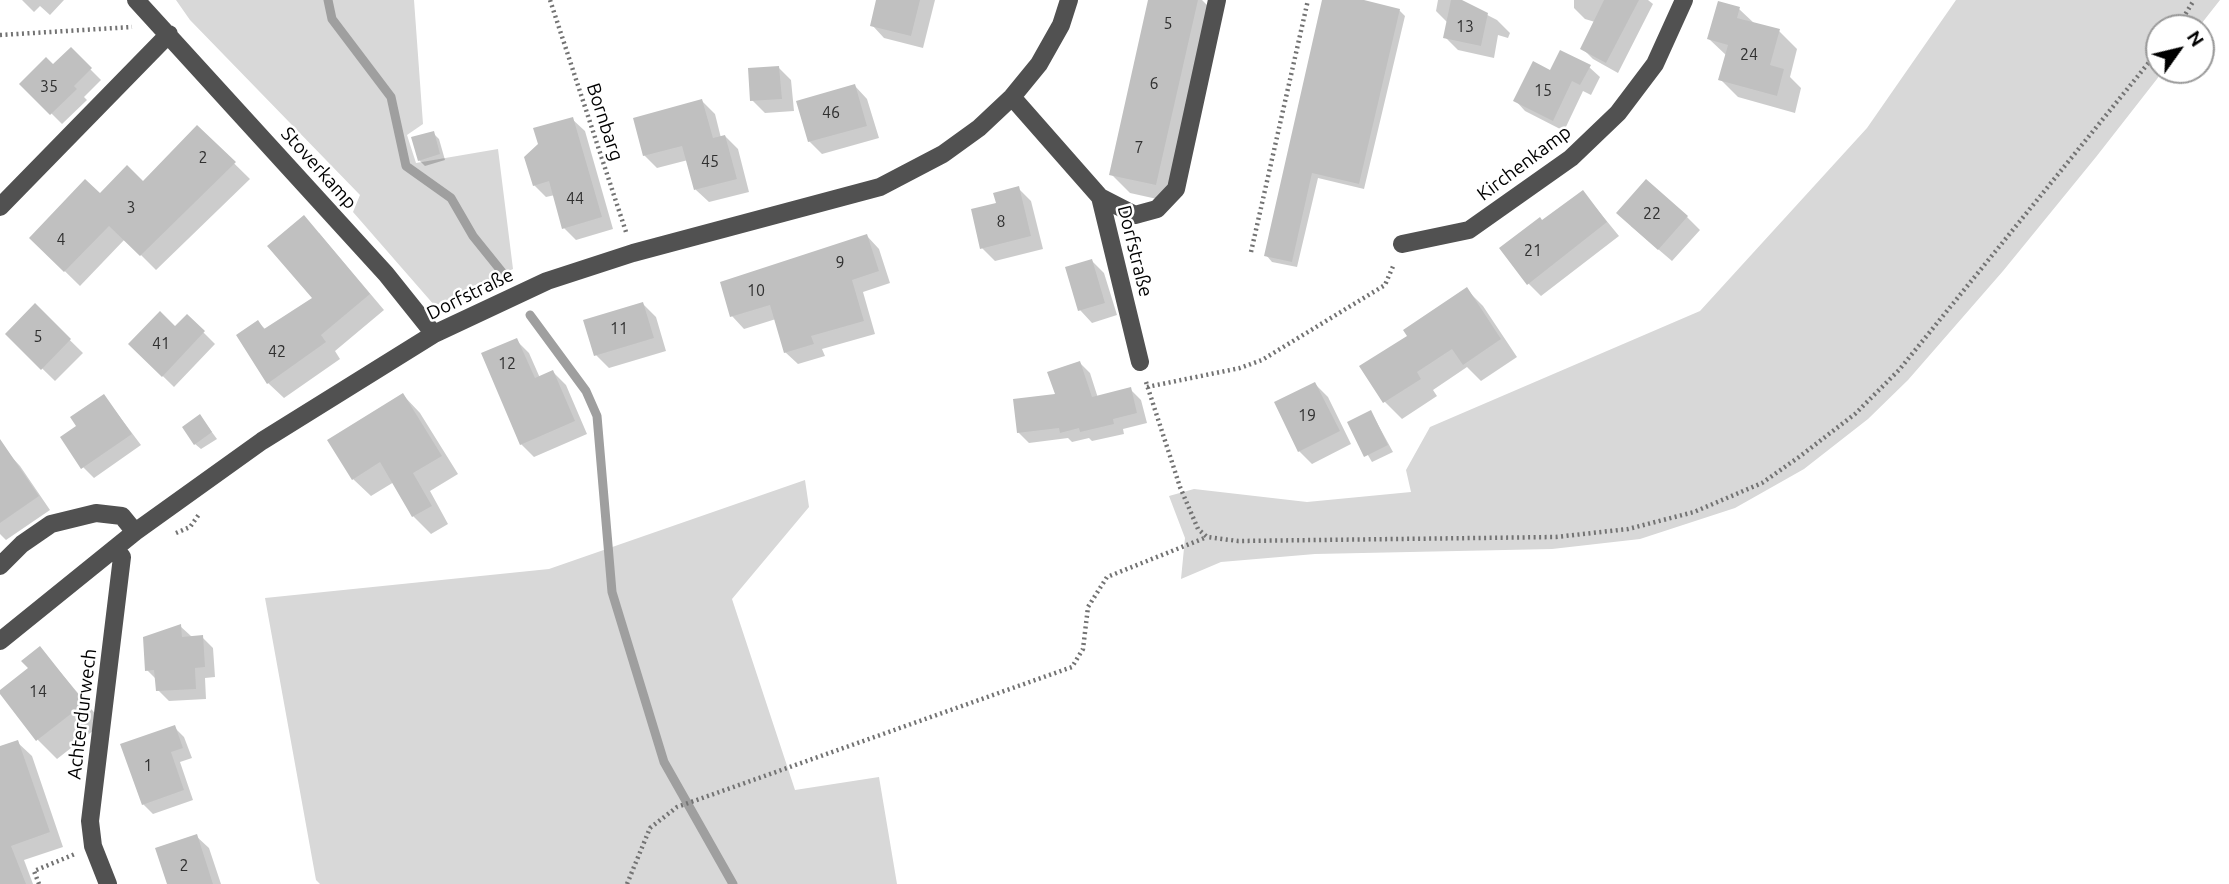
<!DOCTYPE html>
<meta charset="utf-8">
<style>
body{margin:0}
#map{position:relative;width:2229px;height:884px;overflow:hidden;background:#fff;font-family:Ubuntu,sans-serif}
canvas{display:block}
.north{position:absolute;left:2145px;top:14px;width:70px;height:70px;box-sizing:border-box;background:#fff;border:2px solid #999;border-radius:50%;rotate:56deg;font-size:19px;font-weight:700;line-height:28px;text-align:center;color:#000}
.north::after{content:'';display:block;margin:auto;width:24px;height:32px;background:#000;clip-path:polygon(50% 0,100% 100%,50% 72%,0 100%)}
</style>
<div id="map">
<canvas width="2229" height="884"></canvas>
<div class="north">N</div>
</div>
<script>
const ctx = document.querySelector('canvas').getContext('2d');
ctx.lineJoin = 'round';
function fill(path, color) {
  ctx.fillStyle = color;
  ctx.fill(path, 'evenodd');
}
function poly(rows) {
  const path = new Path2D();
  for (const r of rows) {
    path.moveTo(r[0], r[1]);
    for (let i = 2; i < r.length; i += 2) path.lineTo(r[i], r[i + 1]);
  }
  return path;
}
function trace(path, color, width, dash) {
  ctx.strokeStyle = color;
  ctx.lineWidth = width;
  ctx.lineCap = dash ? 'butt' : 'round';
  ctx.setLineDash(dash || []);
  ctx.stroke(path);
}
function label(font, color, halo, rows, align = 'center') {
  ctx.font = font + ' Ubuntu,sans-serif';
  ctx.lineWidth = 5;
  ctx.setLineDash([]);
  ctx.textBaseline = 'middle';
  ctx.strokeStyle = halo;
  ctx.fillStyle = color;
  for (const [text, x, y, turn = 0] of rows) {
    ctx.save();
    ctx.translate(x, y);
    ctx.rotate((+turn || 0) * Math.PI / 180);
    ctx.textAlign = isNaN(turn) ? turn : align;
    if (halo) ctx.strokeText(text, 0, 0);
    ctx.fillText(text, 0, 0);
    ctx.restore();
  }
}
fill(poly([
 [176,0,414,0,423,124,407,135,416,163,498,149,513,269,435,306,353,212,360,195,190,20],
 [1956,0,2220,0,2198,28,2159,28,2159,70,2164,70,2096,157,2003,271,1908,380,1868,419,1804,469,1735,508,1640,539,1552,549,1315,554,1221,562,1181,579,1185,538,1169,496,1194,489,1307,502,1411,492,1406,470,1430,427,1700,311,1867,128],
 [805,480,809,507,732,599,795,790,879,777,897,884,320,884,316,880,265,598,549,569]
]), '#d8d8d8');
fill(poly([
 [22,0,64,0,50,15,40,6,34,12],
 [878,0,935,0,923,48,884,38,872,25],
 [1150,0,1202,0,1217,15,1175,203,1130,193,1111,174],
 [1324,0,1356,0,1399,10,1405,16,1364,189,1318,178,1297,267,1272,262,1266,255],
 [1438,0,1458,0,1497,20,1510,33,1508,38,1498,35,1494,58,1458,50,1445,37,1448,23,1436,11],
 [1574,0,1648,0,1653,4,1618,73,1593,59,1582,48,1595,22,1585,19,1574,8],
 [1739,9,1755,24,1779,31,1797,49,1790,77,1801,88,1795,113,1738,97,1720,79,1727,56,1709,39],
 [71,50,101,80,84,97,87,100,62,124,22,84,53,67],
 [778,67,791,80,794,111,765,113,752,100],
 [1589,67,1600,77,1591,95,1583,91,1564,131,1525,111,1515,100,1551,72],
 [855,86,867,99,879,138,822,154,809,141],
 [702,101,715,114,721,138,725,136,738,149,749,192,709,202,696,190,688,160,657,168,644,155],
 [572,119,585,131,613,229,576,240,564,228,555,195,546,197,534,185,540,144],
 [197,127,250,179,156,270,125,239,80,286,31,238,143,183],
 [433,133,439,139,445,160,425,166,419,160],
 [1018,188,1031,201,1043,249,995,261,982,248,998,204],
 [1583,192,1619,236,1541,296,1528,283,1542,222],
 [1687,217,1700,230,1672,261,1631,226],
 [319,233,384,310,335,351,340,359,284,398,268,383,258,322,266,330,314,299],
 [867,236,879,249,890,283,863,292,875,334,822,349,825,356,798,364,785,352,776,319,744,329,732,316],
 [1092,261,1104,273,1117,315,1092,323,1080,310],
 [1466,289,1483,306,1517,357,1481,381,1467,367,1433,390,1437,396,1402,419,1385,402,1362,367,1409,336],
 [643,304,656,317,666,351,609,368,596,355],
 [35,306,83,353,55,381,7,334],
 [187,316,215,344,174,387,130,344,175,328],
 [516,340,529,353,540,378,553,372,566,385,587,434,534,457,521,444],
 [1080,363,1090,373,1098,398,1130,389,1141,400,1147,423,1123,429,1124,434,1092,441,1089,438,1072,442,1068,438,1029,443,1018,432,1057,395],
 [1315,384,1328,397,1351,444,1312,464,1299,451],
 [403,395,420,413,458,474,430,491,448,524,431,534,413,516,394,482,371,496,353,479],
 [104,396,141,445,94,478,83,467],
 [1371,412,1393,452,1372,462,1349,423],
 [200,416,217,439,201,449,195,444],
 [8,453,20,466,50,510,6,540,0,534,0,458],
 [180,626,191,636,202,637,213,648,215,677,205,678,206,699,169,701,158,690,157,680,147,670],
 [40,648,103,723,57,759,38,740],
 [174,727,184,737,192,758,180,762,193,800,153,814,143,804],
 [17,742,32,756,63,847,24,860,33,884,0,884,0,748],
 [196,836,209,848,221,884,169,884]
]), '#0003');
trace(poly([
 [328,0,332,19,391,97,406,166,451,198,473,236,502,272],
 [530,315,586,391,597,416,612,592,664,762,733,884]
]), '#9f9f9f', 9);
fill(poly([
 [876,0,920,0,911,36,870,26],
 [1148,0,1198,0,1156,185,1109,175],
 [1322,0,1364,0,1400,9,1359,184,1312,173,1292,262,1264,256],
 [1451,0,1462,0,1488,13,1481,46,1443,38],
 [1604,0,1639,0,1606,63,1580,49],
 [1718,1,1740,7,1737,18,1780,29,1770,65,1784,69,1777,96,1718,80,1728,45,1707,39],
 [71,47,92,68,74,86,77,89,50,115,19,84,46,57,53,64],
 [1560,50,1591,65,1580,85,1572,81,1553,121,1513,101,1533,61,1550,70],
 [779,66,782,99,750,101,748,68],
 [855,84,867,126,808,142,796,101],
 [702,99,713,138,725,135,737,179,694,190,682,146,643,156,633,118],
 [573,117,602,217,562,229,549,181,533,186,524,157,538,144,533,128],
 [197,125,236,162,140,256,109,226,64,272,29,238,85,179,100,193,127,165,143,181],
 [434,131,440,154,418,161,411,137],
 [1646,179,1688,216,1658,250,1616,213],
 [1019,186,1031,236,980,249,971,209,996,203,993,193],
 [1583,190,1607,222,1527,285,1499,248,1540,217,1542,220],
 [304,215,370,294,321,335,326,342,267,384,236,335,258,320,264,329,312,298,267,246],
 [867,234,879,271,852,280,864,321,811,336,814,344,784,353,770,305,730,317,720,282],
 [1092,259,1105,303,1078,311,1065,267],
 [1467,287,1501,339,1463,365,1452,349,1417,372,1421,379,1383,403,1359,366,1407,336,1403,330],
 [643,302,654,338,594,356,583,320],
 [35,303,71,339,41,370,5,334],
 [160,311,175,326,187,314,205,331,162,377,128,344],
 [517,338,535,378,553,370,575,421,520,445,481,353],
 [1080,361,1092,397,1131,387,1137,413,1113,419,1114,424,1080,432,1079,428,1060,433,1059,428,1017,433,1013,399,1055,394,1047,372],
 [1315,382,1340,431,1298,452,1274,402],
 [403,393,442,456,413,473,432,506,412,517,380,462,352,480,327,440],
 [104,394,132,434,81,469,60,437,76,426,70,417],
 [1371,410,1388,445,1364,457,1347,422],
 [200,414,212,432,194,445,182,427],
 [0,439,39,496,0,523],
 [181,624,182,637,203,635,205,667,195,668,196,689,156,691,154,670,145,671,143,637],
 [40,646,85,703,36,741,0,694,0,690,28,668,21,661],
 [175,725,183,748,171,752,184,790,142,805,120,744],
 [18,740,50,832,11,846,26,884,0,884,0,746],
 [197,834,213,884,167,884,155,848]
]), '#c0c0c0');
trace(poly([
 [550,0,626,232],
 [2177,28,2194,0],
 [0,35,132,27],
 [1251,252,1308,0],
 [1146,382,1180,487,1198,529,1207,537,1238,541,1556,537,1628,529,1694,512,1762,483,1799,457,1855,414,1899,370,2159,50],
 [1147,387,1240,368,1262,360,1385,285,1394,264],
 [176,533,190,527,200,513],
 [39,884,34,871,75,854],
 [627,884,650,828,677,807,1072,667,1083,649,1088,607,1107,577,1207,537]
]), '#737373', 4.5, [2, 3.5]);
trace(poly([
 [136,0,386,274,434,334],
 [1012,97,1100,197,1140,362],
 [1100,197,1135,215,1157,209,1176,189,1217,0],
 [0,207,169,34],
 [1402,244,1469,230,1571,158,1618,113,1655,64,1684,0],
 [0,566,22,544,51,524,96,513,122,516,135,532],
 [0,641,135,532,262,441,434,334,547,281,633,253,880,187,943,154,979,128,1012,97,1039,64,1061,25,1069,0],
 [108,884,93,846,90,821,122,557,115,548]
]), '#515151', 18);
label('16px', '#303030', null, [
 ["5",1168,24],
 ["13",1465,27],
 ["24",1749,55],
 ["6",1154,84],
 ["35",49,87],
 ["15",1543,91],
 ["46",831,113],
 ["7",1139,148],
 ["2",203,158],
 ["45",710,162],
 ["44",575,199],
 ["3",131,208],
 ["22",1652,214],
 ["8",1001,222],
 ["4",61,240],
 ["21",1533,251],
 ["9",840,263],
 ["10",756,291],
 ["11",619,329],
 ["5",38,337],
 ["41",161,344],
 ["42",277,352],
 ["12",507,364],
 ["19",1307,416],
 ["14",38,692],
 ["1",148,766],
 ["2",184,866]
]);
label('19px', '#000', '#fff', [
 ["Bornbarg",605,122,72],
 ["Kirchenkamp",1524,163,-37],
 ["Stoverkamp",319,168,48],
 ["Dorfstraße",1135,251,76],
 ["Dorfstraße",470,294,-26],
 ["Achterdurwech",82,714,-83]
]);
</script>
